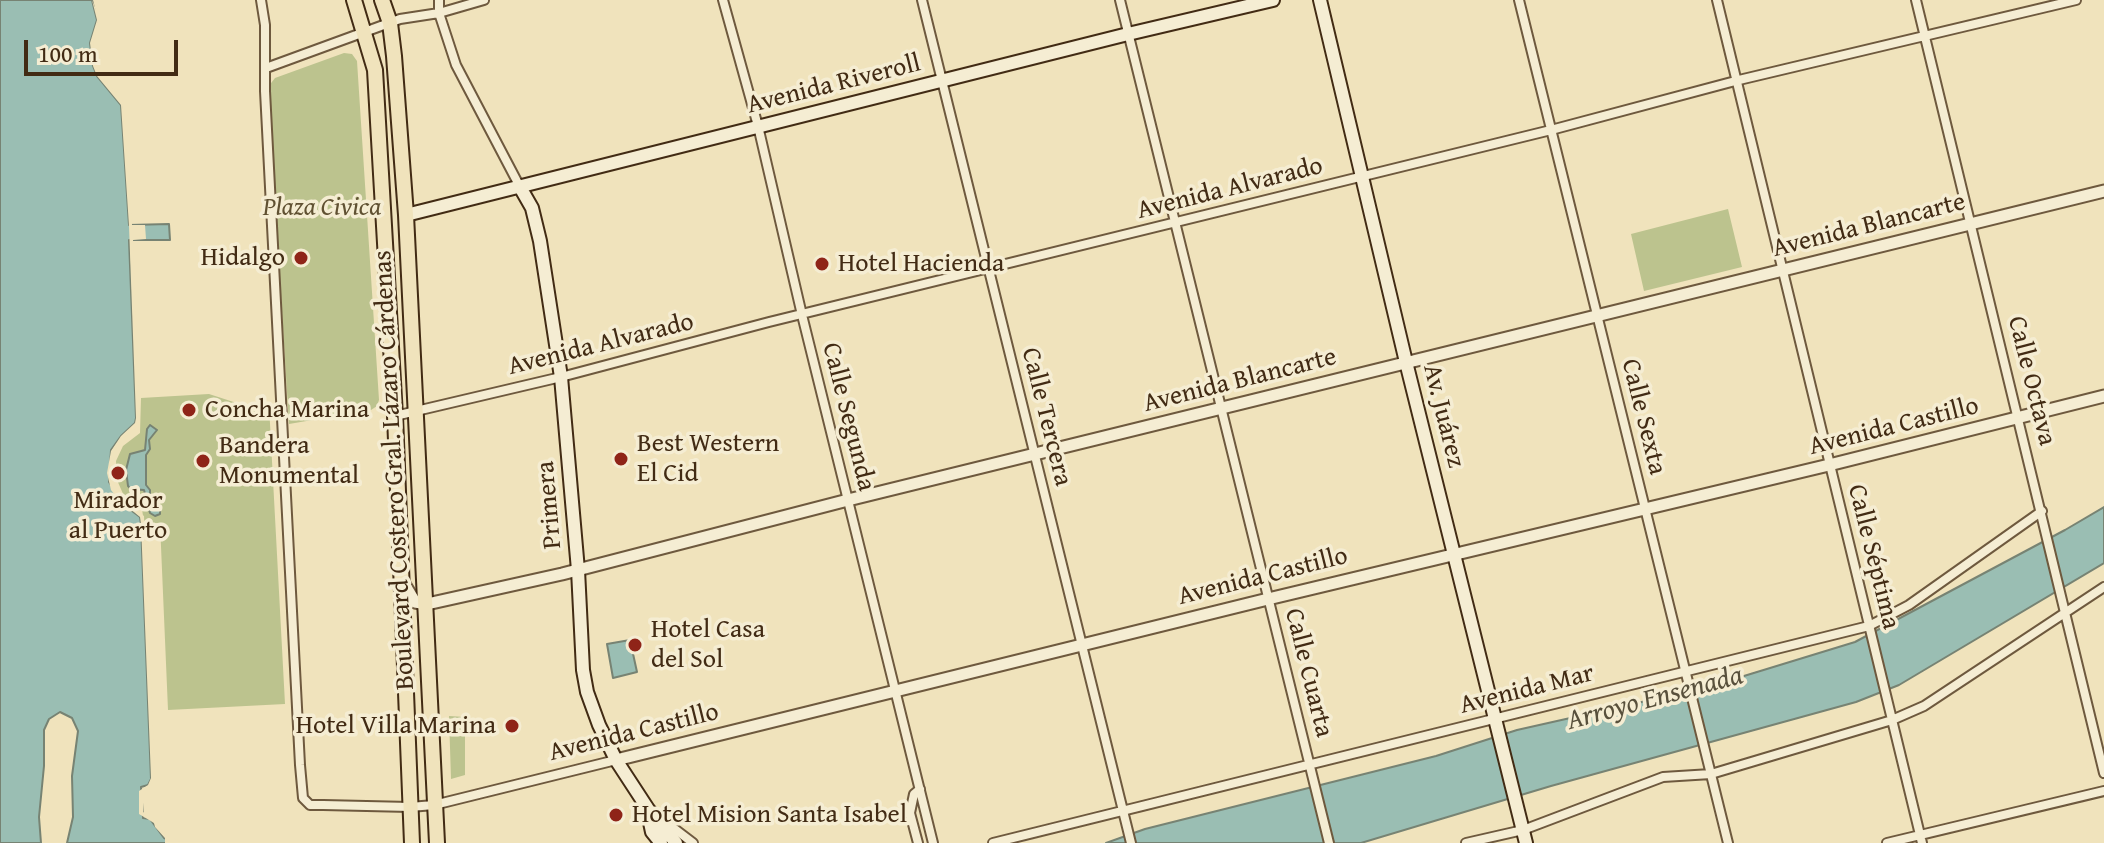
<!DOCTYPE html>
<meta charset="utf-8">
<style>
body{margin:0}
#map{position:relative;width:2104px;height:843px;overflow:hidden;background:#f0e3bc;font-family:"Gentium Book Plus",serif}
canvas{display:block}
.scale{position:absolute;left:24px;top:40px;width:154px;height:36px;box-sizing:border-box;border:4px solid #422b14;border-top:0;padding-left:10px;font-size:24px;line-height:28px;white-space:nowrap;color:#422b14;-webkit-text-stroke:6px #f5edd3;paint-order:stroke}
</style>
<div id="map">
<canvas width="2104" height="843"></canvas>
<div class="scale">100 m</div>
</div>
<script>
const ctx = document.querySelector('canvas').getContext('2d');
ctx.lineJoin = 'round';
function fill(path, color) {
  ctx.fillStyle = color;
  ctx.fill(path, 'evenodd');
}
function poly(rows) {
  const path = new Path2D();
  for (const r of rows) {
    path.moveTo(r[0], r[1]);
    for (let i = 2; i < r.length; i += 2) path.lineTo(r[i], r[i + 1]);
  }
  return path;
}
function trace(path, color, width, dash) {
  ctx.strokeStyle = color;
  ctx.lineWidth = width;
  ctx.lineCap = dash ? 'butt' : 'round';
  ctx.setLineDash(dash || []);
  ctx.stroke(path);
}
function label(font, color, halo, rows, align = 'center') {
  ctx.font = font + ' "Gentium Book Plus",serif';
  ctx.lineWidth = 7;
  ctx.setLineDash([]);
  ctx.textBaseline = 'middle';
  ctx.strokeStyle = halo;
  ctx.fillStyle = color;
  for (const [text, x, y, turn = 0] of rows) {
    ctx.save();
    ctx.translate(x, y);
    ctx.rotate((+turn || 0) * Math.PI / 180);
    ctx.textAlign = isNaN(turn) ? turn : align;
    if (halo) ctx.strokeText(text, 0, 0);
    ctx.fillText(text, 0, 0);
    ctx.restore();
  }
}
fill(poly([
 [344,53,352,54,357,61,379,400,377,406,371,410,289,424,268,87,275,78],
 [1728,209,1742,267,1644,291,1631,234],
 [209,394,249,407,269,405,285,704,168,710,160,523,144,523,142,509,124,496,117,480,116,461,123,446,140,433,141,398],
 [449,716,465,717,465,775,451,779]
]), '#bcc38e');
const water = poly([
 [0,0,92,0,97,20,90,43,93,66,97,76,121,105,129,225,169,224,170,240,129,240,136,418,135,423,121,436,111,450,109,482,124,505,140,517,141,524,151,779,148,785,141,787,143,818,150,819,164,838,176,843,67,843,73,817,72,776,78,731,72,718,60,712,49,719,44,730,44,766,39,817,41,843,0,843,0,0],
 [150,425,157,430,149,440,150,449,146,455,146,485,150,490,150,502,160,508,160,514,155,516,150,513,144,490,131,489,128,486,126,470,130,454,145,450,147,429,150,425],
 [2104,507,2104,563,1899,685,1856,702,1551,786,1361,843,1106,843,1145,829,1436,756,1517,730,1708,687,1855,642,2065,530,2104,507],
 [630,640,637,672,613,678,607,644,630,640]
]);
fill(water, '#9abeb3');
trace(water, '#778373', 2);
fill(poly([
 [92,0,99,17,93,46,95,63,102,78,122,97,132,225,145,225,146,239,133,240,140,419,138,426,124,438,114,452,111,473,115,488,121,497,144,516,155,778,151,788,143,792,143,812,157,820,165,835,178,840,180,843,165,843,165,838,155,827,154,823,139,814,139,791,148,785,151,778,141,524,140,517,118,499,111,490,107,473,111,451,121,436,135,423,136,418,129,226,121,105,97,76,93,66,90,43,97,20]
]), '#f0e3bc');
const minor = poly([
 [261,0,265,25,265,91,300,765,303,798,310,805,323,805,410,807,434,805,616,760],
 [439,0,439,13,456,65,520,187],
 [723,0,758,126,802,315,933,843],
 [922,0,1131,843],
 [1120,0,1329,843],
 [1519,0,1728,843],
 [1717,0,1922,843],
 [1916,0,2104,773],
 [266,68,400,19,439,13,484,0],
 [395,416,561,377,769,322,1551,130,1739,80,2076,0],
 [660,828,672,827,693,843],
 [918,843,910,813,914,794,920,789],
 [993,843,1869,626,1909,605,2042,511],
 [1466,843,1523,830,1663,777,1711,774,1892,720,1924,706,2104,587],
 [1887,843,2104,791]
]);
const tertiary = poly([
 [403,582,415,602,427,604,562,574,848,500,2104,191],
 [616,760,1268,599,1829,465,2104,396]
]);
const secondary = poly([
 [1320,0,1406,362,1526,843],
 [520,187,532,208,540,241,561,377,578,570,583,670,587,692,599,725,616,760,648,809,676,843],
 [406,215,1128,34,1273,0],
 [648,813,652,832,661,843]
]);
const trunk = poly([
 [354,0,375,70,395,416,412,843],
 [382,0,390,23,394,56,406,215,437,843]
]);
trace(minor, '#6e593e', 12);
trace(tertiary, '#6e593e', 15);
trace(secondary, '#422b14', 16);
trace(trunk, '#422b14', 18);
trace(minor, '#f5edd3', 8);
trace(tertiary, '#f5edd3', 11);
trace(secondary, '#f5edd3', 12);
trace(trunk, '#f0e3bc', 14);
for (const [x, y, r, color] of [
 [301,258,8,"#8f2418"],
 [822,264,8,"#8f2418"],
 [189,410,8,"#8f2418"],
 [621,459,8,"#8f2418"],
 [203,461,8,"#8f2418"],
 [118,473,8,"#8f2418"],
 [635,645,8,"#8f2418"],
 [512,726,8,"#8f2418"],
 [616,815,8,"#8f2418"]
]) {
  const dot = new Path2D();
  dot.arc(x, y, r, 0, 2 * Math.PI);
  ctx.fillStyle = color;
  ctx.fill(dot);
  trace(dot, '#f5edd3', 3);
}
label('26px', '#422b14', '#f5edd3', [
 ["Avenida Riveroll",834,85,-14],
 ["Avenida Alvarado",1230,189,-14],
 ["Avenida Blancarte",1869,226,-14],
 ["Avenida Alvarado",601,345,-14],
 ["Avenida Blancarte",1240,381,-14],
 ["Calle Octava",2031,381,76],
 ["Av. Juárez",1443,416,76],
 ["Calle Segunda",848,417,76],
 ["Calle Tercera",1046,417,76],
 ["Calle Sexta",1643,417,76],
 ["Avenida Castillo",1894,427,-14],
 ["Boulevard Costero Gral. Lázaro Cárdenas",395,470,-93],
 ["Primera",550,505,-95],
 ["Calle Séptima",1873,557,76],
 ["Avenida Castillo",1263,577,-14],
 ["Calle Cuarta",1308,673,76],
 ["Avenida Mar",1527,690,-14],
 ["Avenida Castillo",634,733,-14]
]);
label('italic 26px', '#605132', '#f5edd3', [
 ["Plaza Civica",322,208]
]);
label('26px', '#422b14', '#f5edd3', [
 ["Hidalgo",285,258,"right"],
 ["Hotel Hacienda",838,264],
 ["Concha Marina",205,410],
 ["Best Western",637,444],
 ["El Cid",637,474],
 ["Bandera",219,446],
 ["Monumental",219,476],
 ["Mirador",118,501,"center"],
 ["al Puerto",118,531,"center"],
 ["Hotel Casa",651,630],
 ["del Sol",651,660],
 ["Hotel Villa Marina",496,726,"right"],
 ["Hotel Mision Santa Isabel",632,815]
], 'left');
label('italic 28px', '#58503c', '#f5edd3', [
 ["Arroyo Ensenada",1655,699,-15]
]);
</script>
